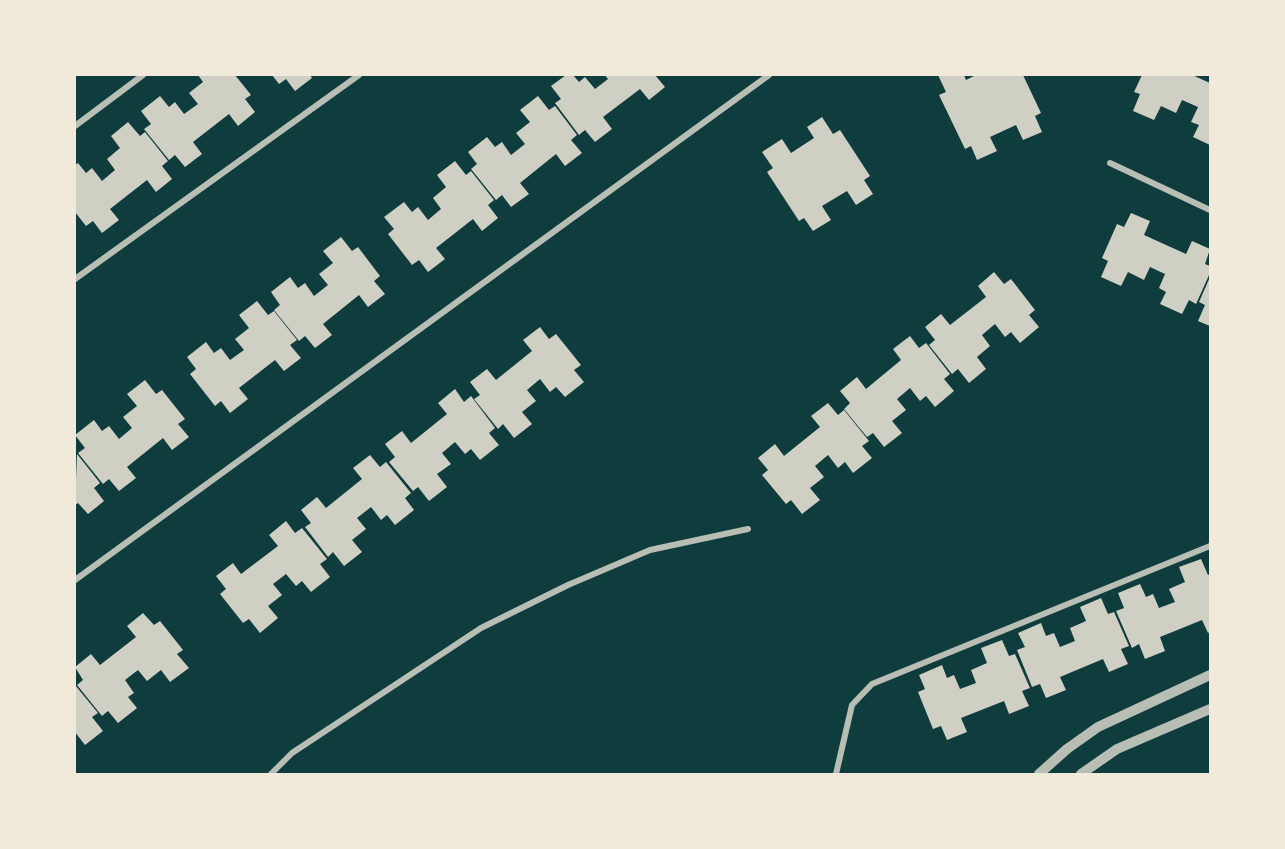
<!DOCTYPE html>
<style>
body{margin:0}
#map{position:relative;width:1285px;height:849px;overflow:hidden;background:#0f3d3e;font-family:Raleway,sans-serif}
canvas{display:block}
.frame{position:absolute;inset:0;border:76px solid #f1e9da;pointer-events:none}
</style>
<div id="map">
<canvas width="1285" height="849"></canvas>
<div class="frame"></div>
</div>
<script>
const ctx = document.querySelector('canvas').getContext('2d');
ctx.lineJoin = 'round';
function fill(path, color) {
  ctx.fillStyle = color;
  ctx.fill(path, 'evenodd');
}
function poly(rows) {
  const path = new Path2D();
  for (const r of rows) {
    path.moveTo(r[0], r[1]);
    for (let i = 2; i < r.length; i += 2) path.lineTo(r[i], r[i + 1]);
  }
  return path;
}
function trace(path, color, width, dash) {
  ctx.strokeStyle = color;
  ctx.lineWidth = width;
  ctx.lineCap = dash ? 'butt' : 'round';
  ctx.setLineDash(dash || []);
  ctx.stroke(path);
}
fill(poly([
 [198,75,235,75,251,95,245,99,255,112,238,126,229,114,193,142,202,154,185,167,175,155,169,160,144,129,151,124,141,111,160,96,169,107,175,102,184,114,198,104,189,93,203,82],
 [272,75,310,75,312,78,295,91,286,79,279,84],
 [566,75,573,75,579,82,585,77,595,89,608,79,605,75,655,75,665,87,649,100,640,89,603,117,612,129,595,142,585,130,579,135,555,103,561,99,551,86],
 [938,75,964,75,966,80,976,75,1023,75,1041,113,1035,116,1042,132,1023,140,1016,125,990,137,997,151,977,160,971,146,965,149,939,95,946,92],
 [1142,75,1192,75,1210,83,1210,145,1193,137,1199,125,1191,122,1198,107,1182,100,1176,113,1161,106,1154,120,1133,111,1140,94,1134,92],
 [538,96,549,110,555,106,577,135,571,140,582,153,565,166,556,154,520,183,529,194,511,207,502,195,496,200,471,169,477,164,468,152,487,137,495,147,502,142,511,155,525,144,516,133,530,122,520,110],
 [822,117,833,134,840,130,870,176,864,180,873,194,856,205,847,191,822,206,831,220,813,231,804,218,799,221,767,172,773,168,762,152,782,139,791,153,814,138,807,127],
 [128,122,140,136,145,132,168,161,162,166,172,179,156,192,147,180,110,209,119,220,102,233,93,221,86,226,75,212,75,165,78,163,86,173,92,168,102,181,115,170,107,159,120,148,111,136],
 [455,161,466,175,471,171,494,200,488,205,498,218,482,231,473,219,436,248,445,259,428,272,419,260,412,265,388,234,394,229,384,217,404,202,412,212,418,207,428,220,441,209,433,198,446,187,437,175],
 [1131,213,1150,221,1144,235,1186,254,1192,241,1210,249,1205,264,1210,266,1210,273,1196,304,1189,300,1182,314,1160,304,1166,292,1159,288,1165,274,1150,267,1144,280,1128,272,1121,286,1101,277,1108,261,1102,258,1117,224,1124,227],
 [341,237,352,251,358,247,380,276,374,281,385,294,368,307,359,295,323,324,332,335,315,348,305,336,299,341,274,310,280,305,271,292,290,277,298,288,305,283,314,296,328,285,319,274,333,263,323,251],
 [994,272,1004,284,1011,279,1035,310,1029,315,1039,327,1020,343,1011,332,1005,337,995,324,982,335,990,346,977,357,986,369,969,383,958,369,952,374,929,345,935,340,925,327,941,314,950,325,986,297,978,286],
 [1210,277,1210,326,1198,321,1205,305,1199,302],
 [257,301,268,315,274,311,297,340,290,345,301,358,284,371,275,360,239,388,248,399,230,413,221,401,215,406,190,374,196,369,187,357,206,342,214,353,221,348,230,360,244,350,235,339,249,328,239,315],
 [540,327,549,339,556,334,581,365,574,370,584,382,565,397,556,387,550,392,540,379,527,390,536,401,522,412,532,424,514,438,503,424,498,429,474,399,480,395,470,382,487,369,496,380,532,351,523,340],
 [910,336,919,348,926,343,950,374,944,379,954,391,935,407,926,396,920,401,910,388,897,399,906,410,892,421,902,433,884,447,873,433,867,437,844,409,850,403,840,391,857,377,866,389,901,360,893,349],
 [145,380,156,394,162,390,185,419,178,424,189,437,172,450,163,438,127,467,136,478,119,491,109,479,103,484,78,453,85,448,75,435,94,420,102,431,109,426,119,439,132,428,123,417,137,406,127,394],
 [455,389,464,402,471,396,495,428,489,433,499,445,480,460,471,449,465,454,455,442,442,453,451,464,437,474,447,487,429,501,418,487,413,491,389,462,395,457,385,444,402,431,411,443,447,414,438,403],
 [828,403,838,415,844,410,869,441,862,446,872,458,853,473,845,462,838,468,828,455,815,466,824,477,810,488,820,500,802,514,791,500,786,504,762,475,768,470,758,458,775,444,784,456,820,427,811,416],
 [77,454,100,483,94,488,104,501,88,514,78,503,75,505],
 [370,455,380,467,386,462,411,493,405,498,414,510,395,525,387,515,381,520,371,507,357,518,366,529,352,540,362,552,344,566,333,552,328,557,305,527,311,523,301,510,317,497,326,508,362,479,353,468],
 [286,521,295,533,302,528,327,559,320,564,330,577,311,592,302,581,296,586,286,574,273,584,282,595,268,606,278,618,260,633,249,619,243,623,220,594,226,589,216,576,233,563,241,574,278,546,269,535],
 [1201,559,1208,575,1210,574,1210,632,1208,633,1202,620,1160,637,1165,651,1145,659,1139,644,1132,648,1116,611,1124,608,1118,593,1140,584,1146,597,1153,594,1159,608,1175,602,1169,589,1185,582,1179,567],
 [1101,598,1108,614,1114,612,1129,646,1121,649,1128,664,1109,672,1103,659,1060,677,1066,690,1046,698,1040,684,1032,687,1017,650,1025,647,1018,633,1041,623,1046,636,1054,633,1060,647,1075,641,1070,628,1086,621,1080,607],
 [143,613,154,625,160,621,183,650,177,654,189,668,170,682,161,670,147,681,138,670,125,680,134,693,128,697,137,708,118,723,108,711,102,716,77,685,83,680,75,667,91,654,100,665,136,637,127,626],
 [1002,640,1009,656,1015,654,1030,688,1022,691,1029,706,1009,714,1004,701,961,718,967,732,947,740,941,726,933,729,918,692,925,689,919,675,942,665,947,678,954,675,960,689,976,683,971,670,987,663,981,648],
 [75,685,98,713,92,717,103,731,85,745,75,732]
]), '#cfcfc3');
trace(poly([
 [75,126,143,75],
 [1110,163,1210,210],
 [75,279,359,75],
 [75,580,769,75],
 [271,774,292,753,481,628,568,585,650,550,748,529],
 [836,774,852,705,872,684,1210,546]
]), '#b8beb3', 6);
trace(poly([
 [1039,774,1067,749,1098,727,1210,675],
 [1081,774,1117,749,1210,709]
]), '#b8beb3', 10);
</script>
